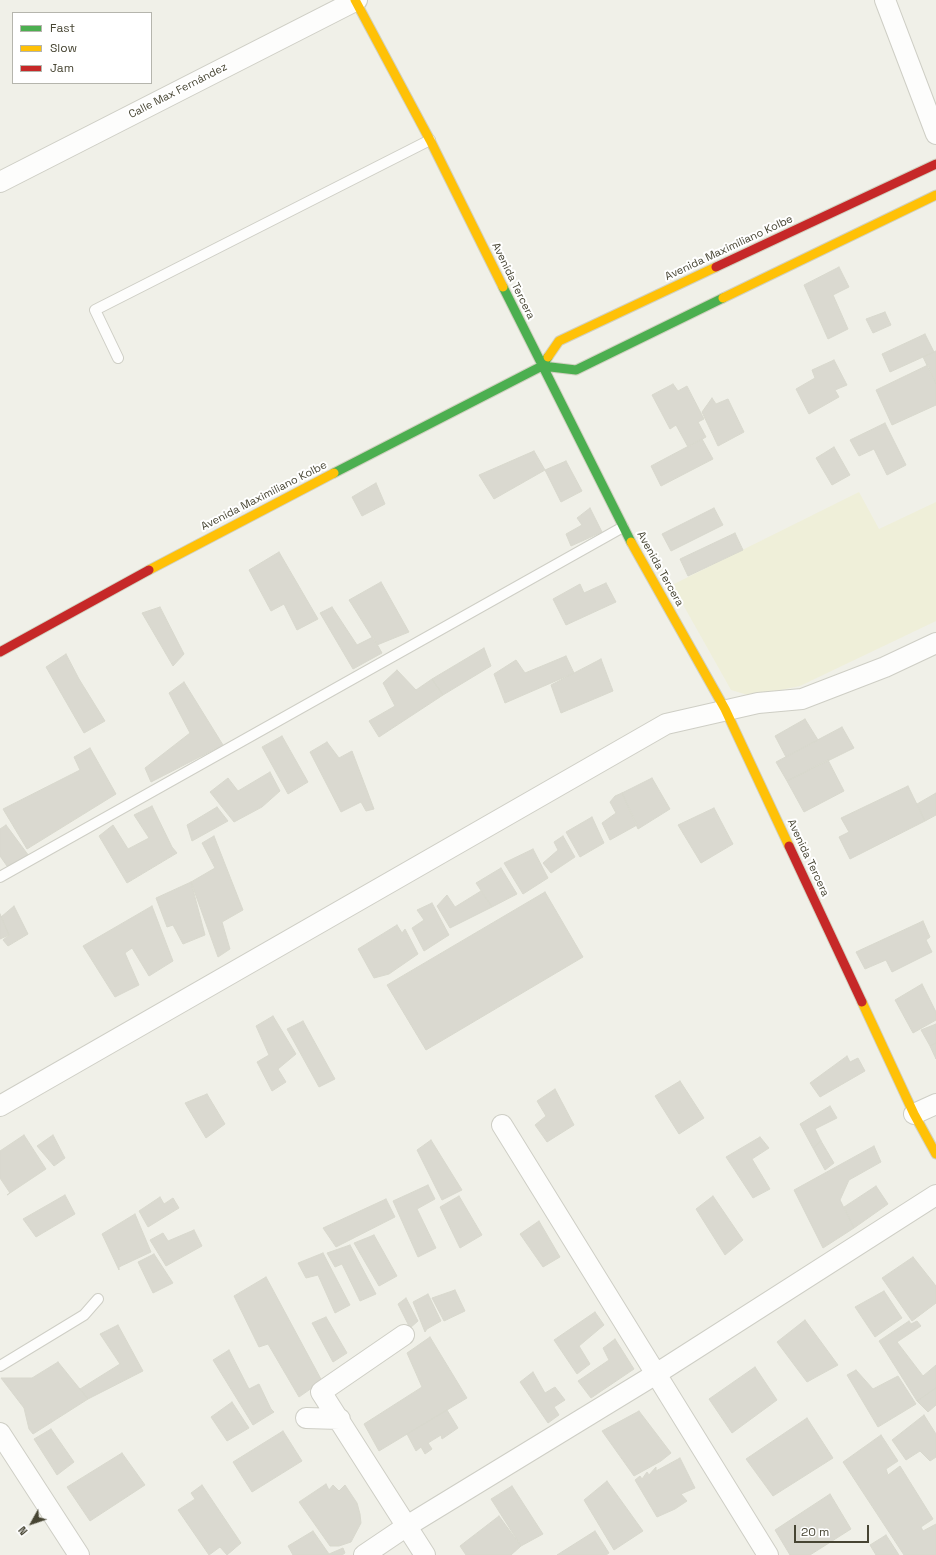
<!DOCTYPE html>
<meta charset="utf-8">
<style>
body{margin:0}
#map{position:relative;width:936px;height:1555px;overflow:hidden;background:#f0f0e8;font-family:"Space Grotesk",sans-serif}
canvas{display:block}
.legend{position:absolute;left:12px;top:12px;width:140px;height:72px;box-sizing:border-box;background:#fff;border:1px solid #b5b5ad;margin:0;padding:5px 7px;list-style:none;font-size:12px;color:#474533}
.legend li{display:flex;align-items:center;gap:8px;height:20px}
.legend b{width:20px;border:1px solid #b5b5ad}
.north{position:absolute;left:12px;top:1503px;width:40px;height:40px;-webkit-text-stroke:3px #fff;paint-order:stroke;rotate:230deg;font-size:11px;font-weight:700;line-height:16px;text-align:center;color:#474533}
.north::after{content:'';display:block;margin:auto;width:14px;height:18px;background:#474533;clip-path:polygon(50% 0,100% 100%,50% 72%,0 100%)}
.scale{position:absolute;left:794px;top:1525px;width:75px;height:18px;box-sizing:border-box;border:2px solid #474533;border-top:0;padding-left:5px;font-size:12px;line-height:14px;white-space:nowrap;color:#474533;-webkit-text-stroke:3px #fff;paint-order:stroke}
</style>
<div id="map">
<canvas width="936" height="1555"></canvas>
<ul class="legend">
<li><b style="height:5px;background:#4caf50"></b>Fast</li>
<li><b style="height:5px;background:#ffc107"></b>Slow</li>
<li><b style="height:5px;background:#c62828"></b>Jam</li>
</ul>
<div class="north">N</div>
<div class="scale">20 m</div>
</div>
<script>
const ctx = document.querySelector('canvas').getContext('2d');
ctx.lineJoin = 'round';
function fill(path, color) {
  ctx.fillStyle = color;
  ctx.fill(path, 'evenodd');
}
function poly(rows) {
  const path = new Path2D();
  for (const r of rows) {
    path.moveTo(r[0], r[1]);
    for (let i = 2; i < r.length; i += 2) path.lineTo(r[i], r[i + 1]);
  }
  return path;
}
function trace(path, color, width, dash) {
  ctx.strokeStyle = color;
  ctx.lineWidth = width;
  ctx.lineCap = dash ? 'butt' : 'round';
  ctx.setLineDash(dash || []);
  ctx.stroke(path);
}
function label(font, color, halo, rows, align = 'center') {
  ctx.font = font + ' "Space Grotesk",sans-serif';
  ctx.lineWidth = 4;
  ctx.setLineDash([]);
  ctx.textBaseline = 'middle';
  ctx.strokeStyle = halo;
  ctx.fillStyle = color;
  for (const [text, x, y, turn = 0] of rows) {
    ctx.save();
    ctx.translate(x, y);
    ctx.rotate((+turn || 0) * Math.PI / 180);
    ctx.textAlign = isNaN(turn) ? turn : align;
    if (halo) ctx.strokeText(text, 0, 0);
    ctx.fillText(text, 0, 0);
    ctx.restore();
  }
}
fill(poly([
 [859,492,879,529,936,502,936,621,800,686,751,696,731,690,672,585]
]), '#efefd9');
const building = poly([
 [839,267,849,287,833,295,848,329,828,339,804,285,839,267],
 [885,312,891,325,873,333,866,319,885,312],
 [925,334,934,352,890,372,882,354,925,334],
 [936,351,936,384,923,357,936,351],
 [834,360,847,385,835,390,839,397,809,414,796,389,815,378,812,370,834,360],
 [928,365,936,384,936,405,892,425,876,390,928,365],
 [673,384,678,391,687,386,704,419,698,422,706,437,688,447,676,425,670,429,652,395,673,384],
 [712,398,716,404,728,399,744,432,718,446,702,412,712,398],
 [885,423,906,465,887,475,874,449,859,456,850,440,885,423],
 [702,439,713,459,661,486,651,466,702,439],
 [834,447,850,475,832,485,816,458,834,447],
 [534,451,545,470,494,499,479,475,534,451],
 [566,461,582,491,561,502,545,470,566,461],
 [376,483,385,504,362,516,352,497,376,483],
 [590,508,602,532,571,546,566,534,582,525,577,518,590,508],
 [714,508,723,525,671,551,662,534,714,508],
 [735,533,743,550,688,576,680,559,735,533],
 [279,552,318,619,297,630,284,604,271,611,249,570,279,552],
 [381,582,409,632,377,645,349,600,381,582],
 [606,583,616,602,566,625,553,599,580,584,584,593,606,583],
 [160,607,184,654,173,666,142,613,160,607],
 [332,607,357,645,373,637,382,653,353,669,320,613,332,607],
 [484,648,491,666,443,695,432,679,484,648],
 [66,654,79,679,105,721,84,733,46,667,66,654],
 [566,656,574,673,505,703,494,674,516,660,525,673,566,656],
 [601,659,613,691,561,713,551,685,601,659],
 [397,670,416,690,432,679,443,695,379,737,369,721,395,706,383,683,397,670],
 [184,682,223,745,151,782,145,768,190,733,169,693,184,682],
 [805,719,818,740,786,757,775,736,805,719],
 [842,727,854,748,787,781,776,762,842,727],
 [282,736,308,782,288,794,262,747,282,736],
 [327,742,339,758,352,751,374,809,366,811,361,802,341,812,310,752,327,742],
 [90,748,116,794,27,849,3,809,80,770,74,757,90,748],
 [828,760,844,791,804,812,787,781,828,760],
 [270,772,280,791,262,807,234,822,210,792,228,778,238,791,270,772],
 [652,778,670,809,638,829,622,793,652,778],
 [908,786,925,821,850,859,839,837,849,832,841,818,908,786],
 [622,793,637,825,610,840,602,823,616,813,610,802,615,796,622,793],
 [936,793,936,815,925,821,917,804,936,793],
 [152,806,172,847,177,853,127,883,99,836,113,825,128,849,149,838,134,815,152,806],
 [217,807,228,821,192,841,187,825,217,807],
 [714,808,733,844,701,863,678,825,714,808],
 [592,817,604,843,580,857,566,832,592,817],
 [6,825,29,856,7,866,0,856,0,829,6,825],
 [214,836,243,910,222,922,230,949,218,957,191,882,215,868,202,843,214,836],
 [563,836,575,857,551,873,543,863,558,850,554,842,563,836],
 [533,849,548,878,523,894,504,863,533,849],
 [501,868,517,894,492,907,476,883,501,868],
 [191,882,205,935,183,944,173,925,167,927,156,898,191,882],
 [481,891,492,907,450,928,437,906,447,895,455,907,481,891],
 [545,892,583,957,426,1050,387,985,545,892],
 [432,903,449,935,424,951,412,928,424,920,417,910,432,903],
 [14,906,28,934,8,946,3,940,9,935,1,917,14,906],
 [152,906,173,961,149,976,132,948,125,953,139,985,115,997,83,946,152,906],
 [0,914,9,935,0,939,0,914],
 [923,921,930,937,926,940,932,952,892,972,886,960,865,969,856,952,923,921],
 [397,925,402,933,405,929,418,954,389,974,374,978,358,949,397,925],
 [922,984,936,1012,936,1020,913,1033,895,1000,922,984],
 [273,1016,296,1054,278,1069,286,1082,272,1091,257,1062,269,1055,256,1026,273,1016],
 [303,1021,335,1079,319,1087,287,1029,303,1021],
 [936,1024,936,1043,930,1046,921,1030,936,1024],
 [936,1043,936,1059,930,1046,936,1043],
 [847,1056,850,1062,858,1058,865,1071,820,1097,810,1083,847,1056],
 [680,1081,704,1118,679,1134,655,1096,680,1081],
 [555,1089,574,1125,547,1142,535,1125,546,1116,537,1101,555,1089],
 [207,1094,225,1124,206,1138,185,1103,207,1094],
 [830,1106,837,1118,815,1129,821,1141,813,1148,800,1124,830,1106],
 [24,1135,46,1169,7,1195,10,1193,0,1178,0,1151,24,1135],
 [53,1135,65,1158,54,1166,37,1146,53,1135],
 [760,1137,769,1148,752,1159,770,1189,753,1198,726,1157,760,1137],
 [431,1140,462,1190,442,1200,417,1150,431,1140],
 [821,1141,834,1163,825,1170,813,1148,821,1141],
 [874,1146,881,1162,849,1180,840,1200,854,1228,823,1248,794,1190,874,1146],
 [428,1185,435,1199,417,1209,436,1248,418,1257,393,1201,428,1185],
 [876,1186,888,1204,854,1228,844,1207,876,1186],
 [65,1195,75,1214,36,1237,23,1219,65,1195],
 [459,1196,482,1235,460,1248,440,1207,459,1196],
 [713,1196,743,1240,725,1255,696,1209,713,1196],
 [160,1197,164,1204,173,1198,179,1208,148,1227,139,1211,160,1197],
 [386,1199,395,1217,336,1247,323,1228,386,1199],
 [135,1214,151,1252,119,1267,119,1270,102,1234,135,1214],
 [539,1221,560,1257,543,1267,520,1234,539,1221],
 [194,1230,202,1246,166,1266,150,1240,163,1233,168,1241,194,1230],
 [374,1235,397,1276,379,1286,354,1243,374,1235],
 [350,1245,376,1294,360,1301,342,1264,335,1267,327,1253,350,1245],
 [323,1253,350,1305,335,1313,318,1275,306,1278,298,1263,323,1253],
 [154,1254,173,1283,153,1293,138,1262,154,1254],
 [913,1257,936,1286,936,1303,912,1321,882,1278,913,1257],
 [266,1277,322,1381,299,1397,268,1344,259,1347,234,1296,266,1277],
 [455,1290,465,1311,444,1321,432,1298,455,1290],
 [884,1291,902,1318,875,1337,855,1307,884,1291],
 [428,1294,441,1321,427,1329,425,1332,413,1302,428,1294],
 [406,1298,418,1321,410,1328,398,1304,406,1298],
 [595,1312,604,1325,579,1346,590,1364,577,1374,554,1340,595,1312],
 [326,1317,347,1353,333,1362,312,1323,326,1317],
 [805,1320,838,1365,807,1382,777,1342,805,1320],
 [909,1321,911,1324,917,1321,921,1326,897,1342,923,1376,936,1365,936,1388,917,1401,879,1341,909,1321],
 [118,1325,143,1371,88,1399,80,1389,120,1364,100,1334,118,1325],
 [430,1337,467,1398,379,1451,364,1424,422,1387,407,1353,430,1337],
 [615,1339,634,1369,591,1398,578,1381,609,1360,603,1348,615,1339],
 [229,1350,249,1389,259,1384,271,1409,274,1412,253,1425,213,1360,229,1350],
 [58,1362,88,1399,33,1434,29,1429,24,1408,1,1378,32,1378,58,1362],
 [755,1367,777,1400,732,1433,709,1399,755,1367],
 [856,1370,873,1389,898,1376,916,1404,878,1427,847,1375,856,1370],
 [533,1372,545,1393,555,1387,565,1400,554,1407,559,1415,548,1423,520,1382,533,1372],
 [936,1388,936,1405,928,1412,917,1401,936,1388],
 [232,1402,249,1428,227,1441,211,1417,232,1402],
 [447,1410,458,1428,442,1439,441,1435,428,1443,432,1449,425,1454,421,1447,416,1451,407,1434,447,1410],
 [639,1411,671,1453,661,1461,634,1476,602,1431,639,1411],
 [924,1415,936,1434,936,1457,930,1461,920,1451,906,1460,892,1440,924,1415],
 [807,1418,833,1458,773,1496,746,1459,807,1418],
 [51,1429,74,1462,57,1475,34,1439,51,1429],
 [283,1431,302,1461,252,1492,233,1462,283,1431],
 [881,1435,898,1461,886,1469,888,1475,900,1466,933,1519,921,1527,923,1531,936,1524,936,1555,904,1555,843,1462,881,1435],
 [122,1453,145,1485,90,1521,67,1487,122,1453],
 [680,1458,695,1488,681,1494,687,1501,675,1509,657,1517,635,1480,640,1476,642,1479,647,1472,649,1475,656,1467,656,1471,680,1458],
 [607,1481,643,1531,614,1550,584,1500,607,1481],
 [326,1484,329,1490,333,1485,339,1491,345,1485,357,1503,360,1514,361,1523,351,1542,339,1546,330,1546,299,1502,326,1484],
 [202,1485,241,1543,227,1555,220,1547,209,1555,178,1510,195,1499,191,1493,202,1485],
 [512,1486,543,1534,521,1546,491,1499,512,1486],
 [830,1494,851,1529,810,1555,790,1555,775,1530,830,1494],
 [499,1516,521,1546,511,1555,466,1555,460,1546,499,1516],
 [313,1531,329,1554,343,1548,345,1553,342,1555,293,1555,288,1546,313,1531],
 [595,1531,609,1553,606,1555,557,1555,595,1531],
 [886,1535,899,1555,876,1555,870,1545,886,1535]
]);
fill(building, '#dad9d0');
trace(building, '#d8d8cd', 1);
const lane = poly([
 [118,358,95,310,430,140],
 [0,877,623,527],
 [0,1366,84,1315,98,1299]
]);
const street = poly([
 [885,0,936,134],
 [0,182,357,0],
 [0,1106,666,724,758,703,802,699,885,667,936,643],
 [914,1114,936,1104],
 [502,1125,768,1555],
 [404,1335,321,1392,425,1555],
 [306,1418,340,1419],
 [0,1433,79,1555],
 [364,1555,407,1526,656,1374,936,1195]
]);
const fast = poly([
 [503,287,631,542],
 [542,366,576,370,723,298],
 [334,473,542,366,548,357]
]);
const slow = poly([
 [355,0,430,140,503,287],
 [723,298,936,195],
 [548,357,559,341,716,267],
 [631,542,725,709,789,846],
 [149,570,334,473],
 [862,1002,914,1114,936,1154]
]);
const jam = poly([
 [716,267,936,164],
 [0,652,149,570],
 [789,846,862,1002]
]);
trace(lane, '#cecec5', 12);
trace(street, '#cecec5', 22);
trace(fast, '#d1d1c0', 11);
trace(slow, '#d1d1c0', 11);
trace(jam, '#d1d1c0', 11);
trace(lane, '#fdfdfc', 10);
trace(street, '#fdfdfc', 20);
trace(fast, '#4caf50', 9);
trace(slow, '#ffc107', 9);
trace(jam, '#c62828', 9);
label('11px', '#474533', '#fff', [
 ["Calle Max Fernández",178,91,-27],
 ["Avenida Maximiliano Kolbe",729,248,-25],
 ["Avenida Tercera",513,281,64],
 ["Avenida Maximiliano Kolbe",264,496,-27],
 ["Avenida Tercera",660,569,61],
 ["Avenida Tercera",808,858,65]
]);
</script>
